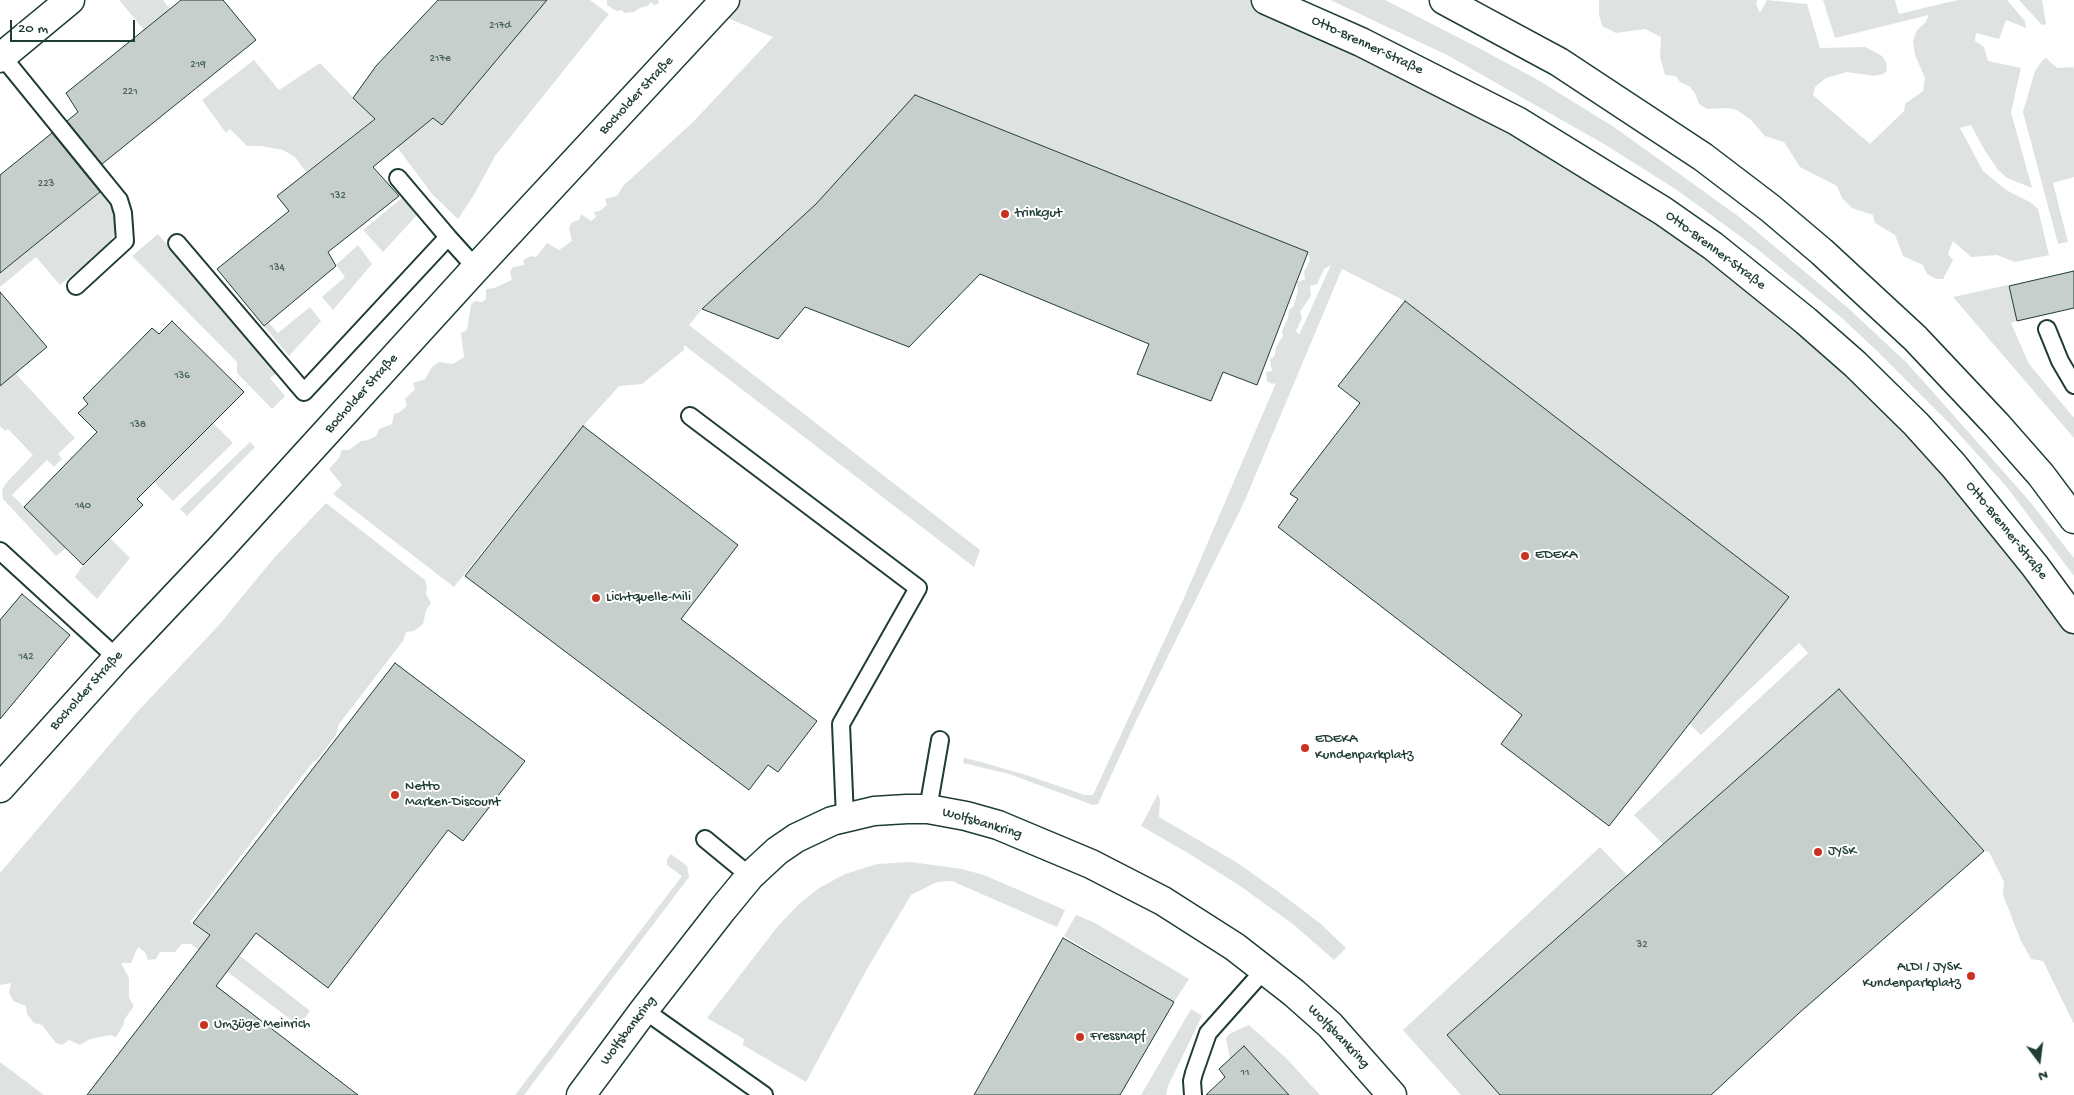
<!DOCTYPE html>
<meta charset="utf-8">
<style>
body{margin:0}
#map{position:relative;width:2074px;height:1095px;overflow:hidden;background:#fff;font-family:"Gochi Hand",sans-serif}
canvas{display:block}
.north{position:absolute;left:2014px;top:1035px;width:50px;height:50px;-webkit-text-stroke:4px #fff;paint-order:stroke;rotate:165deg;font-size:14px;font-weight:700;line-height:20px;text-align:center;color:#1f3d34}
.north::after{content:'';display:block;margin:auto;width:18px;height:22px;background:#1f3d34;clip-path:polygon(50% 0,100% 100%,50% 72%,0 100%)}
.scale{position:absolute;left:10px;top:20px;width:125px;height:22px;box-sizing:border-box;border:2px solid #1f3d34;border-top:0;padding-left:6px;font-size:15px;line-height:18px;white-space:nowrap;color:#1f3d34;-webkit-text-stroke:4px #fff;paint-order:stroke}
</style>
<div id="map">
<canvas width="2074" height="1095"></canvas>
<div class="north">N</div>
<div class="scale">20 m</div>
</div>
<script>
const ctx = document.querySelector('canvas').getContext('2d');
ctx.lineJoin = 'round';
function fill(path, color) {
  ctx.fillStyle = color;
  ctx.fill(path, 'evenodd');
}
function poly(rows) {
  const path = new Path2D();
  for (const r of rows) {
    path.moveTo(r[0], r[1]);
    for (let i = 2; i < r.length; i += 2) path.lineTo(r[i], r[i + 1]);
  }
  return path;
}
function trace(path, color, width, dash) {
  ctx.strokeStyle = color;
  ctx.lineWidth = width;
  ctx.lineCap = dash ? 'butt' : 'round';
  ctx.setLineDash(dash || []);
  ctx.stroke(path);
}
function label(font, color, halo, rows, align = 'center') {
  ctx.font = font + ' "Gochi Hand",sans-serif';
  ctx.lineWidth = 4;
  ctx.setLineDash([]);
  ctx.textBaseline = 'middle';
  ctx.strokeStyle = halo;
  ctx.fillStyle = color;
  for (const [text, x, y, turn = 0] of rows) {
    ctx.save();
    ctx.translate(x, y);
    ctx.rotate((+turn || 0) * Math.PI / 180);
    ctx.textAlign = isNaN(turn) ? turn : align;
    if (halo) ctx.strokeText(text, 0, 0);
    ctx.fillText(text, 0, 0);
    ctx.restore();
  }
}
fill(poly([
 [119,0,163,0,170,9,144,30],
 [547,0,590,0,609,14,495,156,475,193,458,219,432,194,397,147,400,90,442,125],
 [607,0,659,0,658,4,654,5,651,2,649,5,640,8,634,12,624,13,622,10,617,11,613,9,607,5],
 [725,0,1266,0,1455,88,1806,321,2074,619,2074,1024,2043,961,2031,959,2021,941,2003,895,2004,882,1989,852,1984,851,1839,689,1663,844,1634,815,1808,653,1799,643,1701,735,1690,724,1788,597,1405,301,1342,269,1245,500,1137,719,1098,804,1093,805,1009,774,963,763,964,758,981,762,1026,775,1085,795,1093,795,1184,598,1276,383,1272,384,1267,381,1266,372,1272,371,1270,360,1275,355,1276,347,1283,336,1282,331,1288,318,1289,310,1293,307,1298,291,1297,282,1305,279,1304,272,1310,260,1308,252,916,95,816,204,702,309,689,325,980,550,974,567,684,345,684,350,642,384,619,386,583,426,454,587,333,494,342,485,329,469,339,458,342,450,349,450,361,441,368,440,376,436,379,429,392,424,394,414,400,412,407,406,405,399,415,389,413,383,425,379,432,367,439,362,453,364,464,357,461,333,467,330,471,305,475,301,482,302,486,299,486,289,494,288,512,280,510,272,513,267,524,265,523,260,531,256,536,257,547,243,559,250,572,241,569,228,572,222,579,220,581,214,591,221,596,217,594,212,600,211,607,205,605,199,617,196,623,186,693,122,773,37,713,12],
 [1331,265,1299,335,1296,331,1302,318,1300,312,1311,296,1310,286,1317,284,1324,269],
 [1330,0,1385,0,1477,47,1538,80,1614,127,1738,216,1847,307,1907,363,1940,400,2032,504,2069,552,2074,558,2074,576,2006,486,1950,424,1878,352,1843,319,1756,248,1677,190,1604,144,1447,55],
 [1599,0,1757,0,1756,4,1760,13,1767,0,1807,4,1820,48,1865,47,1882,56,1886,62,1887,71,1883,74,1874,76,1847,72,1826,78,1815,87,1813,95,1870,144,1904,111,1905,104,1923,91,1925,78,1915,55,1913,41,1917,30,1925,23,1929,15,1835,38,1823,0,1895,0,1899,14,1958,0,2007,0,2025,21,2026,28,2006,20,1999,39,1976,33,1975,41,1984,47,1988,61,2021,68,2011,112,2032,188,2007,178,1998,170,1985,151,1971,125,1960,128,1983,171,2006,190,2030,202,2038,209,2049,255,2015,262,1997,255,1971,257,1953,241,1948,254,1953,260,1943,279,1936,279,1927,274,1923,265,1903,256,1895,235,1875,223,1873,215,1852,208,1842,198,1837,186,1800,167,1784,142,1765,136,1751,120,1737,110,1728,108,1707,109,1699,104,1695,93,1689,86,1680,82,1676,76,1665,75,1660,57,1661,37,1645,29,1616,33,1602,26,1599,15],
 [2019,0,2042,0,2046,24,2042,25],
 [2046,58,2057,68,2073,67,2074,70,2074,177,2053,183,2068,242,2058,244,2023,112,2035,71,2042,61],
 [254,60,279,90,320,63,374,119,306,172,295,157,283,150,261,146,247,146,230,129,226,133,202,100],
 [100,192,116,212,115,234,105,249,60,285,36,257,0,287,0,273],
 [403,197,417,215,383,252,363,230],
 [158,234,277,373,270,378,285,396,272,409,237,373,237,362,132,256],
 [358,245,372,264,333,310,322,297,345,277,336,265],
 [2008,285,2017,321,2011,323,2029,364,2074,418,2074,438,1953,297],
 [310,307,321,321,289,356,264,326,268,322,278,333],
 [0,349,19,371,17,375,75,438,58,454,62,459,54,467,47,460,12,495,66,548,56,556,3,499,2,490,7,482,33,455,8,429,5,431,0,426],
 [213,423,233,443,173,501,154,482],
 [250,442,255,447,187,516,180,509],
 [326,503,425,580,427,588,426,594,431,603,426,610,423,624,414,631,406,632,403,641,339,724,336,735,317,760,313,762,190,922,239,955,310,1011,299,1026,191,944,182,944,175,952,160,952,156,959,148,960,145,952,138,947,131,963,121,963,129,978,129,998,134,1006,124,1020,124,1024,116,1037,110,1035,90,1039,80,1045,69,1040,62,1045,56,1043,42,1025,34,1023,27,1014,26,1006,13,1001,9,992,11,983,0,985,0,873,139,710,219,625,273,559],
 [110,538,130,558,97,599,75,577,83,565],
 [1158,794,1160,801,1159,817,1236,862,1276,890,1321,924,1346,948,1334,960,1294,925,1243,888,1188,853,1141,826],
 [1600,847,1627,875,1447,1035,1500,1095,1461,1095,1403,1030],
 [671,854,687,866,689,877,524,1095,515,1095,682,876,667,865,667,859],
 [911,862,962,869,984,875,1065,910,1057,927,952,881,937,882,911,895,867,969,806,1082,743,1045,744,1039,707,1018,778,926,799,904,819,888,845,874,877,864],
 [1076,915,1095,923,1189,979,1174,1002,1064,936],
 [1191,1009,1202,1016,1168,1086,1166,1095,1141,1095],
 [1249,1025,1287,1059,1320,1095,1289,1095,1244,1046,1230,1059,1226,1038,1229,1034],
 [0,1062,44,1095,0,1095]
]), '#dee3e2');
const building = poly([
 [181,0,223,0,256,40,102,164,67,121,78,112,66,93,181,0],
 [438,0,547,0,442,125,433,118,373,167,399,196,328,252,336,266,264,326,217,269,289,211,277,196,375,119,353,98,376,66,438,0],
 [915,95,1308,252,1257,385,1223,372,1211,401,1137,374,1149,344,980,274,909,347,805,307,778,339,702,309,816,204,915,95],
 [52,133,100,192,0,273,0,175,52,133],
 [2074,271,2074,308,2017,321,2009,286,2074,271],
 [0,292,47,347,0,386,0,292],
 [1405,301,1789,597,1609,826,1501,744,1522,715,1278,527,1298,499,1290,494,1360,403,1338,386,1405,301],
 [172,321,244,392,137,499,143,505,83,565,24,507,97,432,78,413,88,404,83,398,152,328,159,334,172,321],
 [583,426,738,545,681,619,817,721,778,772,768,765,749,790,465,576,583,426],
 [22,594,70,635,0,719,0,620,22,594],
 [395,663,525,761,463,841,448,830,328,988,256,933,216,986,358,1095,87,1095,210,935,193,923,395,663],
 [1839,689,1984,851,1798,1014,1711,1095,1500,1095,1447,1035,1839,689],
 [1063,938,1174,1002,1120,1095,974,1095,1063,938],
 [1244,1046,1289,1095,1206,1095,1225,1077,1219,1069,1244,1046]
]);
fill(building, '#c7cfcc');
trace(building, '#1f3d34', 1);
const service = poly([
 [2,56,119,200,123,213,125,241,76,286],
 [398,178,448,237],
 [177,243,304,392,448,237,476,268],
 [2047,329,2060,361,2074,385],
 [690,416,918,588,841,724,845,818],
 [0,551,117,658],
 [928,809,940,740],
 [705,839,750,876],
 [644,1010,764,1095],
 [1193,1095,1192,1081,1194,1073,1208,1033,1265,969]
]);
const minor = poly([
 [0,58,70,0],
 [581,1095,644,1010,722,910,750,876,777,851,796,838,832,821,874,811,907,809,928,809,966,816,998,825,1091,864,1163,901,1235,947,1294,993,1330,1025,1392,1095]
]);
const tertiary = poly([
 [1266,0,1361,42,1517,121,1663,211,1713,246,1806,321,1855,364,1916,424,1954,466,2035,566,2074,619],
 [1444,0,1559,62,1703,157,1770,208,1822,252,1915,338,1997,425,2041,475,2074,519]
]);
const secondary = poly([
 [0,788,117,658,220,549,476,268,725,0]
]);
trace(service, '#1f3d34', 20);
trace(minor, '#1f3d34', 31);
trace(tertiary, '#1f3d34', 31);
trace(secondary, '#1f3d34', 31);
trace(service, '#fff', 16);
trace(minor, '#fff', 28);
trace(tertiary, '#fff', 28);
trace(secondary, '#fff', 28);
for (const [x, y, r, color] of [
 [1005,214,5,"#c8321e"],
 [1525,556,5,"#c8321e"],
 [596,598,5,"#c8321e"],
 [1305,748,5,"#c8321e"],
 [395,795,5,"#c8321e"],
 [1818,852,5,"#c8321e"],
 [1971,976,5,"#c8321e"],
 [204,1025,5,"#c8321e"],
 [1080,1037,5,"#c8321e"]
]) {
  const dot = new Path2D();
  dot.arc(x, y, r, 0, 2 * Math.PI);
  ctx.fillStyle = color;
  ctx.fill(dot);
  trace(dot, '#fff', 2);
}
label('11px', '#49625a', null, [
 ["217d",500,26],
 ["217e",440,59],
 ["219",198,65],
 ["221",130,92],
 ["223",46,184],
 ["132",338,196],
 ["134",277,268],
 ["136",182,376],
 ["138",138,425],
 ["140",83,506],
 ["142",26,657],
 ["32",1642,945],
 ["11",1245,1073]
]);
label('14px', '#1f3d34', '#fff', [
 ["Otto-Brenner-Straße",1367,46,25],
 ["Bocholder Straße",637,96,-47],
 ["Otto-Brenner-Straße",1715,251,37],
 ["Bocholder Straße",362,394,-48],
 ["Otto-Brenner-Straße",2006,531,51],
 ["Bocholder Straße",87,691,-48],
 ["Wolfsbankring",982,824,16],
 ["Wolfsbankring",629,1031,-53],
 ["Wolfsbankring",1338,1037,46]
]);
label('14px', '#1f3d34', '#fff', [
 ["trinkgut",1015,214],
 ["EDEKA",1535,556],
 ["Lichtquelle-Mili",606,598],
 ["EDEKA",1315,740],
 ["Kundenparkplatz",1315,756],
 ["Netto",405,787],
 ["Marken-Discount",405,803],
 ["JYSK",1828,852],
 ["ALDI / JYSK",1961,968,"right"],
 ["Kundenparkplatz",1961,984,"right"],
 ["Umzüge Meinrich",214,1025],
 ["Fressnapf",1090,1037]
], 'left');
</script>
